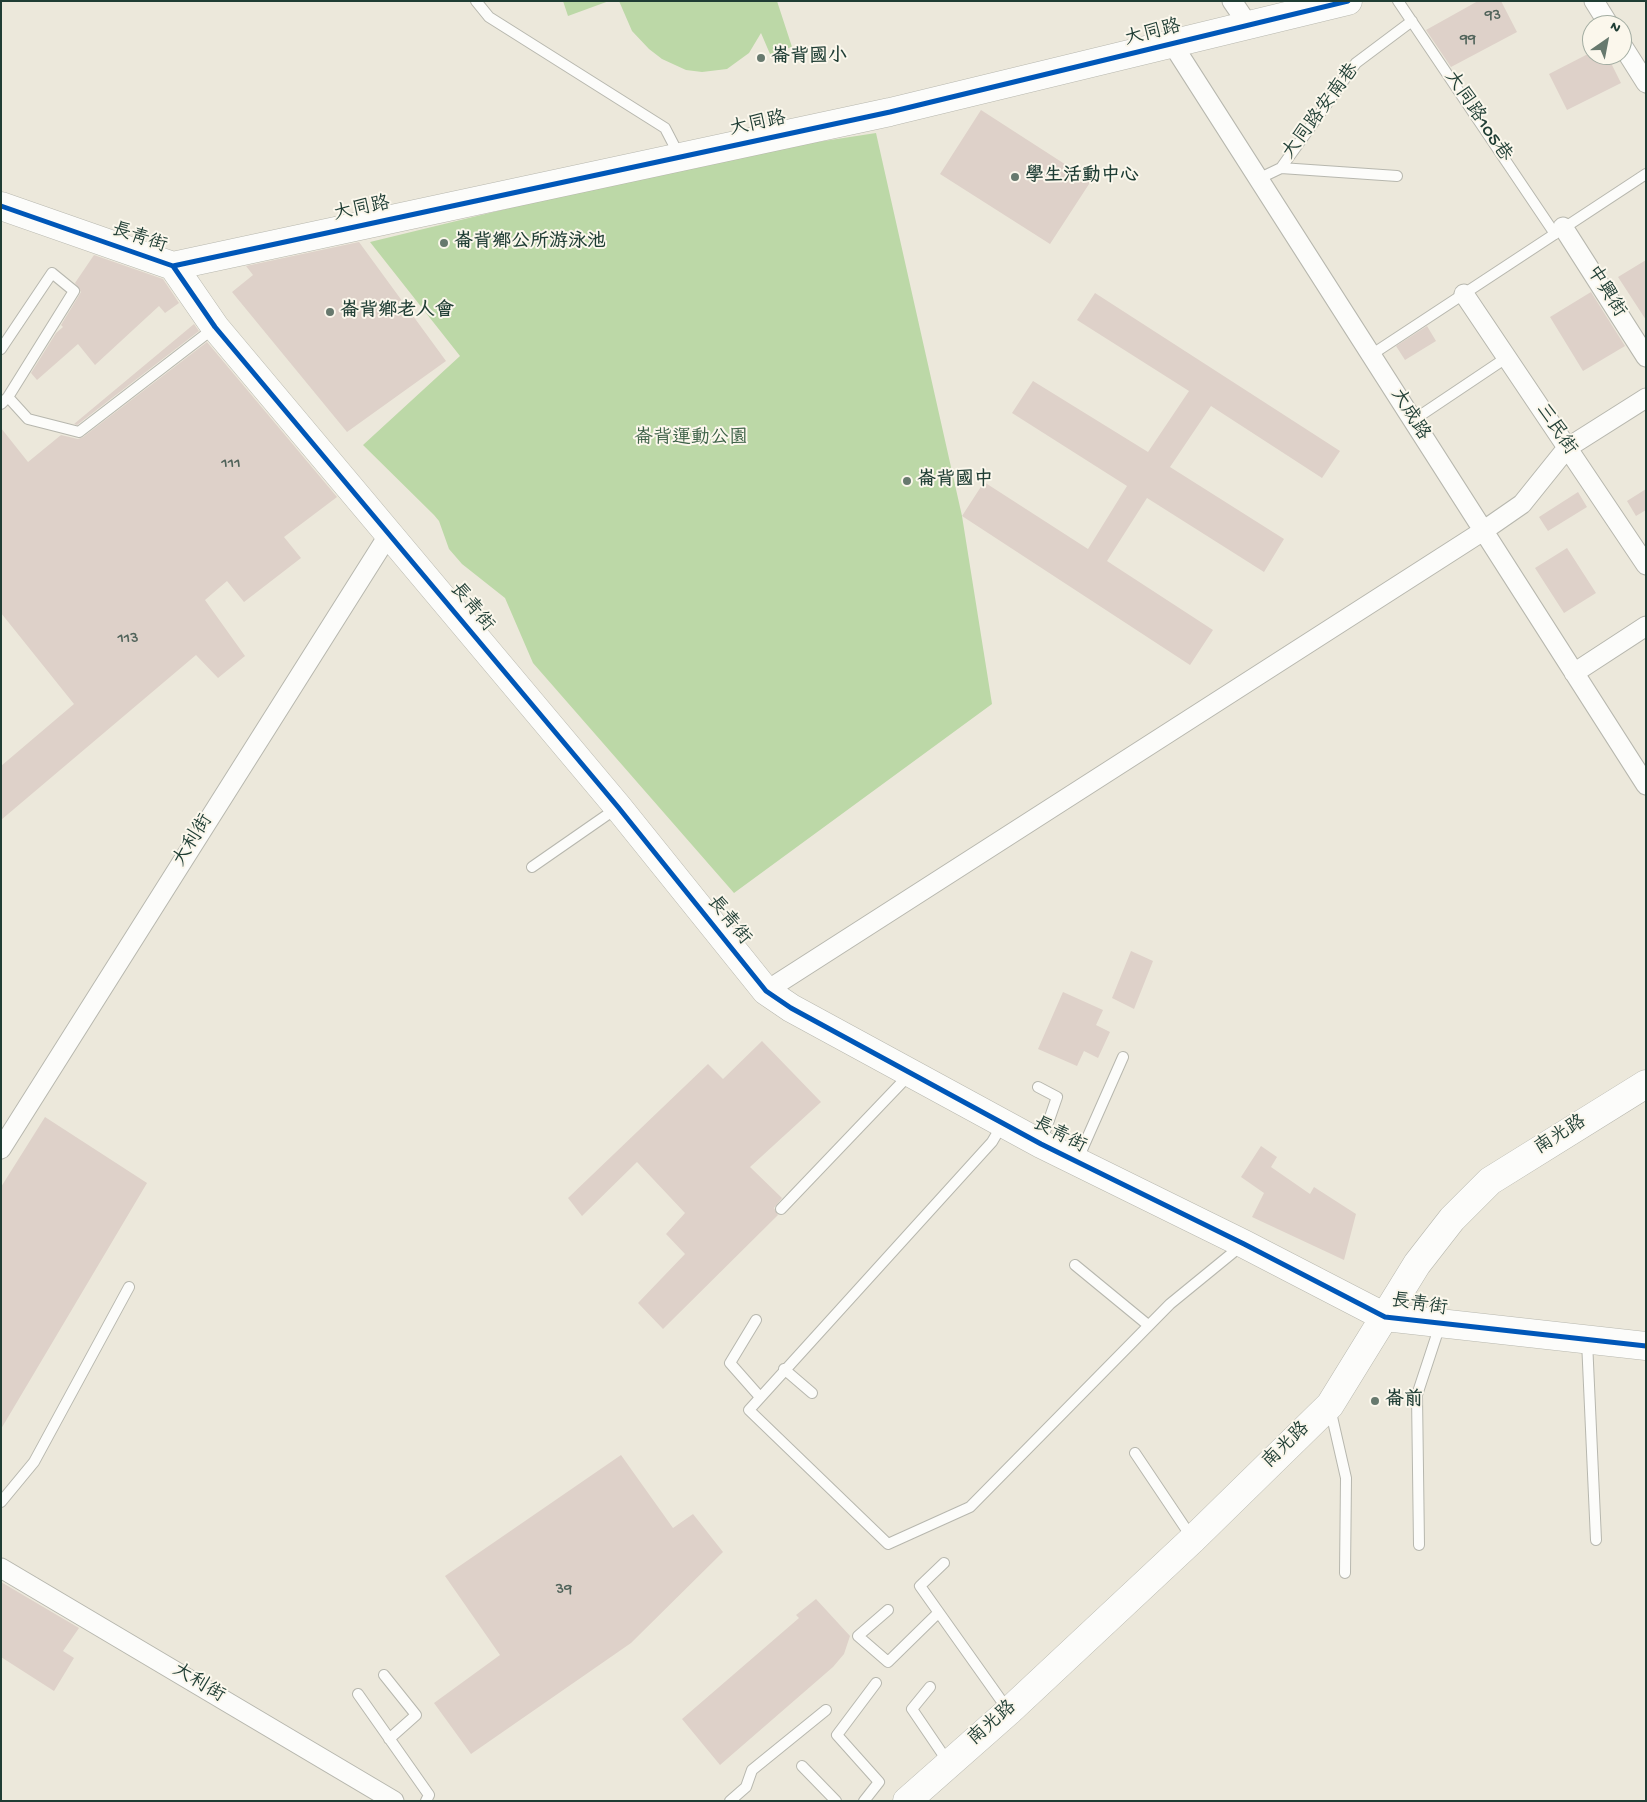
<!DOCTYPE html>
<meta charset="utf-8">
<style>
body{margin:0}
#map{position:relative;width:1647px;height:1802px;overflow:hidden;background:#ece8db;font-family:"Gochi Hand",sans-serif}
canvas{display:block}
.frame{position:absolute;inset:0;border:2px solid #1f3d34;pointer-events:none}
.north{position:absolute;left:1582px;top:15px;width:50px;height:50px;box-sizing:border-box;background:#fbf7ec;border:1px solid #a3ada2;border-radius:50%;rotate:33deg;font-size:14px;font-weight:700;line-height:20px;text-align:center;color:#1f3d34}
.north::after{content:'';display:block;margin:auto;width:18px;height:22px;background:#67796e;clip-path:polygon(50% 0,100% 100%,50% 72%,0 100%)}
</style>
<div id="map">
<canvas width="1647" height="1802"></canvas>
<div class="frame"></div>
<div class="north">N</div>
</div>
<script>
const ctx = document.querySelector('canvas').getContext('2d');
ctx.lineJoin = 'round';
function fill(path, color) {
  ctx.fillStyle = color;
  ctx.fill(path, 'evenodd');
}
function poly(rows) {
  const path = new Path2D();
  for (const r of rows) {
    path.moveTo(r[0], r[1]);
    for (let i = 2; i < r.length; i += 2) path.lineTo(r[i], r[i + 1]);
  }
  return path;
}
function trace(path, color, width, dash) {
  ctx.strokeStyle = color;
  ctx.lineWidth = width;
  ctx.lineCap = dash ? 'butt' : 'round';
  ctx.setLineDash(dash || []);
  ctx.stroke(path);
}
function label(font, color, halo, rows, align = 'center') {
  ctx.font = font + ' "Gochi Hand","LXGW WenKai TC",sans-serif';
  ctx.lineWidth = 4;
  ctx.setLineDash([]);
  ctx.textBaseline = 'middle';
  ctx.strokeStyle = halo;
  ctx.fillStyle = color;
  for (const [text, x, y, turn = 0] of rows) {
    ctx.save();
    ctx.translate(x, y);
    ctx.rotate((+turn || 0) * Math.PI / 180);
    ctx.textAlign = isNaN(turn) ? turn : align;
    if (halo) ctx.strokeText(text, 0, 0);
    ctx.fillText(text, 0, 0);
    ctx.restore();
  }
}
fill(poly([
 [563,1,609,1,568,16],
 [619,1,777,1,792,47,770,54,761,33,749,53,727,69,702,72,686,70,662,59,649,49,632,31],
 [876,133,962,516,992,704,734,893,533,663,505,598,462,564,449,549,439,521,434,515,363,445,460,356,370,242,720,157]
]), '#bcd8a7');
fill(poly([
 [1478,1,1501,1,1517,32,1451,67,1426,30],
 [1586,55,1607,55,1621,83,1567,110,1549,74],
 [981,110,1091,181,1050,244,940,174],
 [359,242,446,361,347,432,232,292,253,275,246,266],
 [94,255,163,279,179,303,165,313,159,306,95,365,78,344,37,380,31,373,56,333,63,327,61,325,81,292,75,283],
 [1646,260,1646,320,1618,277],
 [1591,292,1625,346,1583,371,1550,317],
 [1095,293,1340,451,1322,478,1211,406,1170,467,1284,539,1264,572,1147,498,1107,561,1213,630,1190,665,962,516,984,482,1088,549,1127,486,1012,413,1033,381,1148,452,1189,391,1077,320],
 [194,324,199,331,77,425,74,424],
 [1427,326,1436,341,1405,360,1396,346],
 [207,342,337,497,284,537,301,558,244,602,227,581,205,600,245,656,218,678,196,655,1,820,1,766,74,704,1,613,1,428,28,462,61,435,78,439,83,437],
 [1646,489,1646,510,1636,516,1627,501],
 [1578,492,1587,507,1548,531,1539,517],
 [1567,548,1596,593,1564,613,1535,568],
 [1131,951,1153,961,1134,1009,1112,998],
 [1063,992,1103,1010,1096,1025,1110,1032,1098,1058,1084,1051,1077,1066,1038,1049],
 [762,1041,821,1102,750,1167,782,1198,774,1208,778,1215,663,1329,638,1303,685,1254,666,1234,685,1213,637,1162,582,1216,568,1198,708,1064,723,1079],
 [45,1117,147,1183,1,1429,1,1187],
 [1261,1146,1277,1157,1271,1167,1310,1194,1314,1187,1356,1214,1344,1260,1252,1217,1264,1193,1241,1177],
 [621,1455,673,1528,693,1514,723,1552,631,1643,471,1754,434,1703,500,1655,445,1576],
 [1,1582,79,1628,63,1651,74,1658,54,1691,1,1657],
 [816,1599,850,1636,844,1654,833,1667,720,1765,682,1719,799,1618,796,1615]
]), '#ded1c9');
const lane = poly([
 [476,1,489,17,665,128,680,157],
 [1398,1,1555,234],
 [1281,168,1397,176],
 [1258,179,1281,168,1356,63,1412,21],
 [1,349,52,273,74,291,8,397,1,404],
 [1371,355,1646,174],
 [8,397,28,419,79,432,214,328],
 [1412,421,1506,358],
 [532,867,617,808],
 [1038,1087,1057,1097,1041,1143],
 [1002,1125,992,1142,749,1410,888,1544,970,1507,1170,1304,1241,1246],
 [1077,1161,1123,1057],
 [781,1209,910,1074],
 [1075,1265,1148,1325],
 [756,1320,730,1363,760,1397],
 [1587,1341,1596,1540],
 [784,1369,812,1393],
 [1330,1408,1346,1478,1345,1573],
 [1135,1453,1192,1538],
 [1,1502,34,1462,129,1287],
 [1419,1545,1417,1395,1440,1325],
 [944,1563,920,1586,1008,1710],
 [888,1610,858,1636,888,1662,938,1613],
 [384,1675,416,1715,389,1739],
 [930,1687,912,1709,948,1762],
 [358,1694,429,1795,426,1801],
 [802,1766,836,1801],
 [730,1801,746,1787,752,1770,826,1710],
 [864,1801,879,1782,837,1735,876,1683]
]);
const street = poly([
 [1232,1,1249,26],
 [1594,1,1609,25],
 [1173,45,1646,785],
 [1622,45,1646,83],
 [1563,227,1646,357],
 [1464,294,1646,565],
 [1574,673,1646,626],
 [766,991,1483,531,1522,504,1567,448,1646,398],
 [1,1149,389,534],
 [1,1568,394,1801]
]);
const secondary = poly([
 [1,206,173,266,215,327,618,807,766,991,791,1008,1041,1144,1244,1244,1385,1317,1646,1346],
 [173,266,890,112,1348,1],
 [907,1801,1009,1711,1193,1539,1330,1405,1417,1264,1452,1219,1490,1181,1646,1084]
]);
trace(lane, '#b7b7ae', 12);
trace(street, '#b7b7ae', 21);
trace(secondary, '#b7b7ae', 29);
trace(lane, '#fcfcfa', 10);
trace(street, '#fcfcfa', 19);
trace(secondary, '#fcfcfa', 28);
trace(poly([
 [1,206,173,266,215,327,618,807,766,991,791,1008,1041,1144,1244,1244,1385,1317,1646,1346],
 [173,266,890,112,1348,1]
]), '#0057b8', 5);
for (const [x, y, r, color] of [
 [761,58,5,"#67796e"],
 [1015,177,5,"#67796e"],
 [444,243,5,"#67796e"],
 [330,312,5,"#67796e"],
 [907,481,5,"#67796e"],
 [1375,1401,5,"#67796e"]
]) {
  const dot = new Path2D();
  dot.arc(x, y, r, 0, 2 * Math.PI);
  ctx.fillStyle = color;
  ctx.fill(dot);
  trace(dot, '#fbf7ec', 2);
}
label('16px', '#50635a', null, [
 ["93",1493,17],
 ["99",1468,41],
 ["111",231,465],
 ["113",128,640],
 ["39",564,1591]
]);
label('19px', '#1f3d34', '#fbf7ec', [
 ["大同路",1153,34,-14],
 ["大同路安南巷",1322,112,-53],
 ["大同路105巷",1477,117,56],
 ["大同路",758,125,-12],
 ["大同路",362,210,-12],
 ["長青街",139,239,19],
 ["中興街",1605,292,58],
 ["大成路",1409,415,58],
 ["三民街",1555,430,56],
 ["長青街",471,608,50],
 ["大利街",194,841,-58],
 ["長青街",728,921,51],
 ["長青街",1059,1136,27],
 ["南光路",1561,1136,-32],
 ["長青街",1419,1306,9],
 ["南光路",1287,1446,-44],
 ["大利街",198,1684,31],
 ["南光路",993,1724,-41]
]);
label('bold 19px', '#1f3d34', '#fbf7ec', [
 ["崙背國小",771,58],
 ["學生活動中心",1025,177],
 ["崙背鄉公所游泳池",454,243],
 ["崙背鄉老人會",340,312],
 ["崙背國中",917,481],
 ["崙前",1385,1401]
], 'left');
label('19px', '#3c6046', '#fbf7ec', [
 ["崙背運動公園",691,439]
]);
</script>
